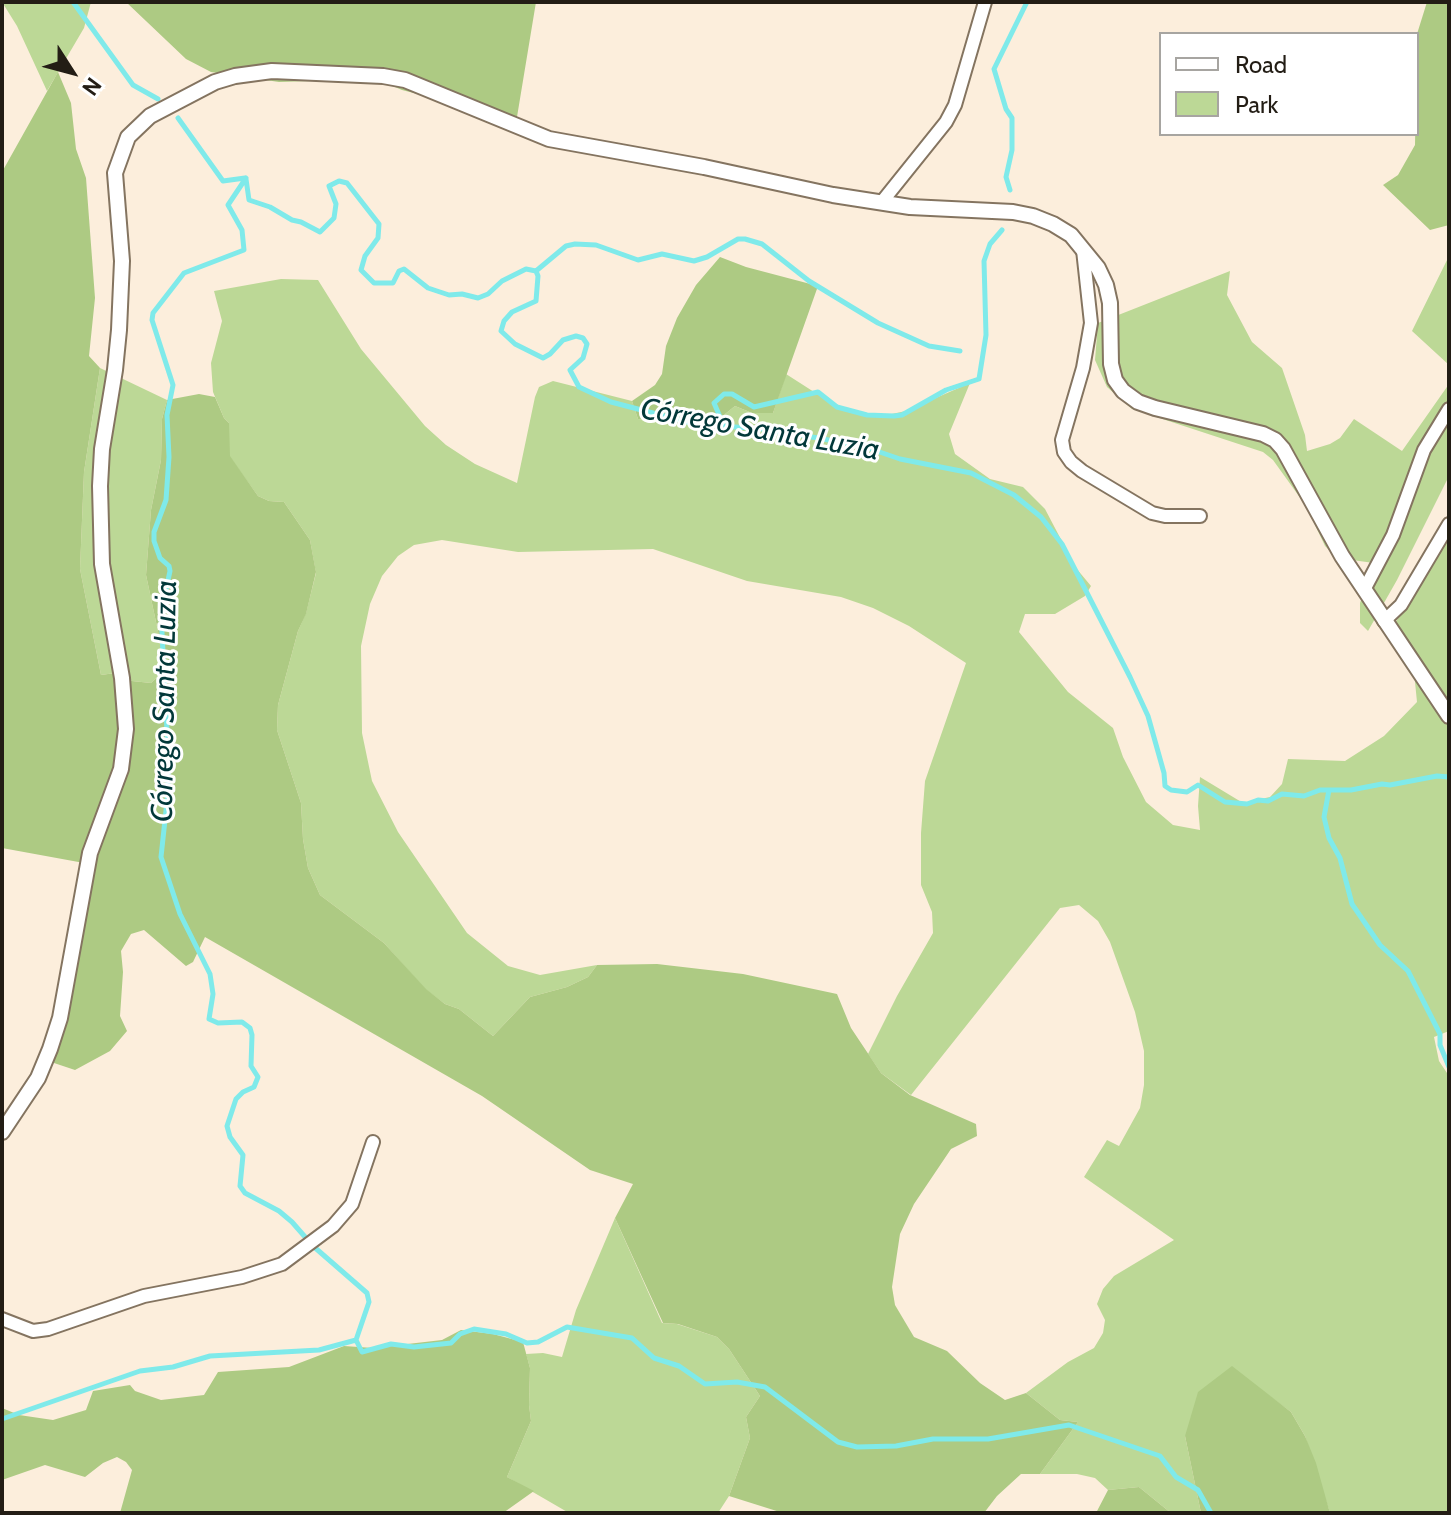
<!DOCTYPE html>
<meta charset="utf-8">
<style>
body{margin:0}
#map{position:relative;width:1451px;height:1515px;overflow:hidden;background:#fceedc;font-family:Cabin,sans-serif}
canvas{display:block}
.frame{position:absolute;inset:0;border:4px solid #231d15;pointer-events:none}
.legend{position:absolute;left:1159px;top:32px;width:260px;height:104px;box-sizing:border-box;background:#fff;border:2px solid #a7a5a1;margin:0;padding:10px 14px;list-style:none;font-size:24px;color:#231d15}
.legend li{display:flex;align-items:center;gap:16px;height:40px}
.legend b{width:40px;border:2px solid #a7a5a1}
.north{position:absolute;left:32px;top:32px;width:80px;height:80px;-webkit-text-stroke:6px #fff;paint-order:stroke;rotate:126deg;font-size:22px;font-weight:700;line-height:32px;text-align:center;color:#231d15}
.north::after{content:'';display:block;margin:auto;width:28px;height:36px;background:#231d15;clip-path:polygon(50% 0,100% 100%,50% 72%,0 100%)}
</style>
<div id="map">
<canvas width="1451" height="1515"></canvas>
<div class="frame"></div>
<ul class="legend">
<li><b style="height:10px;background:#fff"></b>Road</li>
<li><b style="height:22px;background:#bcd896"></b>Park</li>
</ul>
<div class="north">N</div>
</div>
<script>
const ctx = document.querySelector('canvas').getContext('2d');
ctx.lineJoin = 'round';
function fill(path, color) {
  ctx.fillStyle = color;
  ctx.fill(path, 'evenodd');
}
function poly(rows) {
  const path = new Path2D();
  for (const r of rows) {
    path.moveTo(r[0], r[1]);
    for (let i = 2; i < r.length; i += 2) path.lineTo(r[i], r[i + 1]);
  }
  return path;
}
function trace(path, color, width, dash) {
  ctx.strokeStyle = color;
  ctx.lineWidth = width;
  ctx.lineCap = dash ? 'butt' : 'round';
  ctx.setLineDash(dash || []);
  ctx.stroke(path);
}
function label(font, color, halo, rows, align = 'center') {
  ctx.font = font + ' Cabin,sans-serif';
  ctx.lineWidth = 6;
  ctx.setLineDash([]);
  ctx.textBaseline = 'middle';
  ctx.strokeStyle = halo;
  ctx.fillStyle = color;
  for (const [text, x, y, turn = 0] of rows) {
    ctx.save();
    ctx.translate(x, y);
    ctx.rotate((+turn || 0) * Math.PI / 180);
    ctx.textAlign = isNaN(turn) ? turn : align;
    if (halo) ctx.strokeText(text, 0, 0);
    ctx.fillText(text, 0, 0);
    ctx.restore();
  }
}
fill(poly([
 [2,2,91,2,84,28,47,91,17,26],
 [1449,256,1449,365,1412,331],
 [1230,271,1227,295,1252,342,1282,368,1305,435,1307,451,1330,444,1340,438,1354,419,1402,451,1449,384,1449,476,1397,580,1368,631,1360,623,1360,603,1374,563,1337,558,1325,546,1306,506,1273,460,1263,452,1132,409,1107,387,1095,360,1098,323],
 [281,279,318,280,361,349,425,426,446,445,475,464,517,483,535,397,539,387,553,381,632,401,638,419,709,427,735,406,752,413,773,413,786,374,825,399,853,412,882,416,906,411,970,383,949,434,955,454,990,479,1023,487,1045,509,1076,568,1091,586,1085,596,1055,614,1025,614,1019,632,1068,692,1113,728,1123,757,1146,802,1173,825,1200,830,1198,806,1200,777,1243,803,1270,797,1282,784,1288,759,1345,761,1384,736,1417,702,1414,672,1387,637,1449,531,1449,1031,1434,1037,1439,1061,1449,1076,1449,1513,1330,1513,1305,1436,1291,1412,1264,1392,1185,1436,1201,1513,1171,1513,1139,1487,1108,1490,1095,1478,1077,1474,1040,1474,1078,1422,1060,1420,1026,1393,1068,1362,1094,1348,1103,1333,1105,1320,1097,1304,1103,1289,1114,1276,1174,1240,1084,1177,1107,1140,1119,1146,1140,1108,1144,1085,1144,1051,1135,1012,1110,942,1098,921,1079,905,1060,908,911,1095,881,1073,868,1054,897,996,933,933,932,912,921,885,921,833,925,781,966,663,909,626,873,608,841,597,747,581,653,549,518,552,442,540,414,545,398,556,382,576,370,604,361,646,362,733,372,781,398,832,467,933,508,966,540,975,597,965,588,977,567,987,530,997,493,1036,459,1009,445,1004,425,989,384,943,320,895,308,868,303,839,301,803,277,730,278,705,298,631,306,613,316,573,310,540,284,502,269,501,258,496,229,456,229,423,224,418,213,392,211,363,222,321,214,291],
 [100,368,167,400,162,419,161,460,151,510,146,575,166,669,151,683,132,681,115,673,101,675,80,569,84,472],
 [615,1218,662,1323,677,1324,717,1337,729,1349,760,1396,746,1417,750,1438,729,1496,718,1513,569,1513,507,1477,531,1421,529,1405,530,1368,526,1354,543,1353,562,1357,576,1310]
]), '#bcd896');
fill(poly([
 [126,2,536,2,515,129,445,101,402,90,376,79,279,82,211,72,186,59],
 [1427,2,1449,2,1449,225,1430,230,1383,185,1398,175,1415,145,1417,34],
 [58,72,71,103,76,149,86,178,95,298,89,356,100,368,84,472,80,569,101,675,115,673,132,681,151,683,166,669,146,575,151,510,161,460,162,419,167,400,199,394,215,397,224,418,229,423,230,456,258,496,269,501,284,502,310,540,316,572,306,614,298,631,278,705,277,730,301,803,303,839,308,868,320,895,384,943,426,989,445,1004,459,1009,493,1036,530,997,567,987,588,977,597,965,657,964,743,974,837,994,851,1028,881,1073,910,1095,976,1124,977,1136,951,1149,914,1204,900,1234,892,1287,895,1305,914,1337,947,1351,980,1383,1005,1400,1026,1393,1060,1420,1078,1422,1040,1474,1021,1474,997,1496,984,1513,783,1513,729,1496,750,1438,746,1417,760,1396,729,1349,717,1337,678,1324,663,1323,615,1218,633,1184,590,1170,482,1096,205,937,193,962,186,966,144,930,131,934,121,951,123,972,120,1016,127,1031,110,1051,75,1070,48,1061,68,956,71,909,84,863,2,848,2,172],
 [720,257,746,267,818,286,773,413,752,413,735,406,709,427,638,419,632,401,655,385,662,374,666,346,677,318,696,285],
 [461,1330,493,1334,523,1342,530,1368,529,1405,531,1421,507,1477,534,1491,503,1513,120,1513,132,1470,126,1462,117,1457,103,1463,85,1477,45,1465,2,1480,2,1408,19,1415,53,1420,86,1410,93,1391,130,1385,135,1391,161,1400,204,1395,218,1372,289,1367,344,1346,373,1348,442,1340],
 [1232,1366,1291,1412,1305,1436,1316,1463,1330,1513,1201,1513,1185,1436,1198,1392],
 [1139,1487,1171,1513,1096,1513,1108,1490]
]), '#adca83');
trace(poly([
 [73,2,133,85,158,99],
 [178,118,223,181,245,178],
 [246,178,228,205,242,230,244,250,184,273,153,313,152,320,173,385,167,415,169,457,166,500,154,532,154,541,160,558,169,566,170,571,161,613,168,751,168,792,161,857,180,914,210,974,213,994,209,1019,218,1023,242,1022,250,1028,252,1035,251,1066,258,1077,254,1087,243,1092,236,1099,227,1126,230,1137,243,1155,240,1186,245,1193,279,1211,292,1222,313,1246,367,1293,369,1302,356,1340],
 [246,179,249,200,270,207,292,220,301,222,320,232,334,218,336,204,329,186,339,181,347,183,379,224,378,238,365,256,361,270,374,283,393,283,399,271,404,269,428,288,449,295,462,294,478,298,488,294,502,281,526,269,536,271],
 [1010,190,1006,177,1012,150,1012,118,1006,109,994,69,1027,2],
 [536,271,538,276,536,301,512,312,504,321,501,331,515,344,543,358,550,354,563,340,576,336,583,338,587,344,583,358,570,370,579,387,611,402,695,424,762,429,818,438,865,447,900,459,971,473,1014,495,1041,517,1062,544,1130,677,1148,716,1164,773,1165,786,1171,790,1187,792,1198,785,1225,802,1247,804,1258,800,1268,801,1282,794,1304,796,1320,790,1351,790,1382,784,1390,785,1437,776,1449,777],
 [536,271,566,246,575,244,596,245,638,260,662,254,694,261,707,257,738,239,745,239,762,244,809,281,878,323,929,346,960,351],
 [724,426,714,403,724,394,732,394,754,407,818,392,837,407,867,415,894,416,902,415,946,390,979,379,986,335,984,261,990,244,1002,230],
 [1329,790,1324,817,1329,838,1340,858,1352,904,1380,945,1408,971,1440,1034,1440,1045,1449,1067],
 [356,1340,362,1352,391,1344,414,1347,451,1343,460,1334,474,1329,506,1334,527,1343,538,1342,567,1327,632,1338,654,1358,679,1366,705,1384,737,1382,765,1387,838,1442,857,1447,896,1446,933,1439,988,1439,1069,1425,1160,1456,1176,1477,1198,1490,1211,1513],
 [2,1419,140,1371,173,1367,210,1356,319,1350,356,1340]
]), '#7feaea', 5);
const minor = poly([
 [881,203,946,122,955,105,985,2],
 [1083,250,1091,323,1083,368,1062,440,1064,452,1071,462,1082,471,1152,513,1165,516,1200,516],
 [1364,590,1393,535,1424,450,1449,409],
 [1384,621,1401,605,1449,524],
 [2,1319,33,1331,48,1329,144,1296,242,1277,282,1264,333,1226,352,1204,373,1142]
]);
const tertiary = poly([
 [2,1132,38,1078,50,1049,60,1018,90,853,121,769,126,729,122,678,102,564,100,486,102,449,115,370,119,330,122,261,115,173,128,137,150,116,215,82,235,76,272,71,383,76,405,80,549,139,704,167,833,195,910,207,1013,212,1033,216,1053,224,1071,235,1098,268,1106,285,1110,303,1111,364,1115,380,1123,391,1138,402,1155,408,1263,434,1275,440,1283,449,1342,556,1449,716]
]);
trace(minor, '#847460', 16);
trace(tertiary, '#847460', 18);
trace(minor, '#fff', 12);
trace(tertiary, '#fff', 14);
label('italic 30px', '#023839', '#fff', [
 ["Córrego Santa Luzia",760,430,10],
 ["Córrego Santa Luzia",165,701,-89]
]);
</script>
